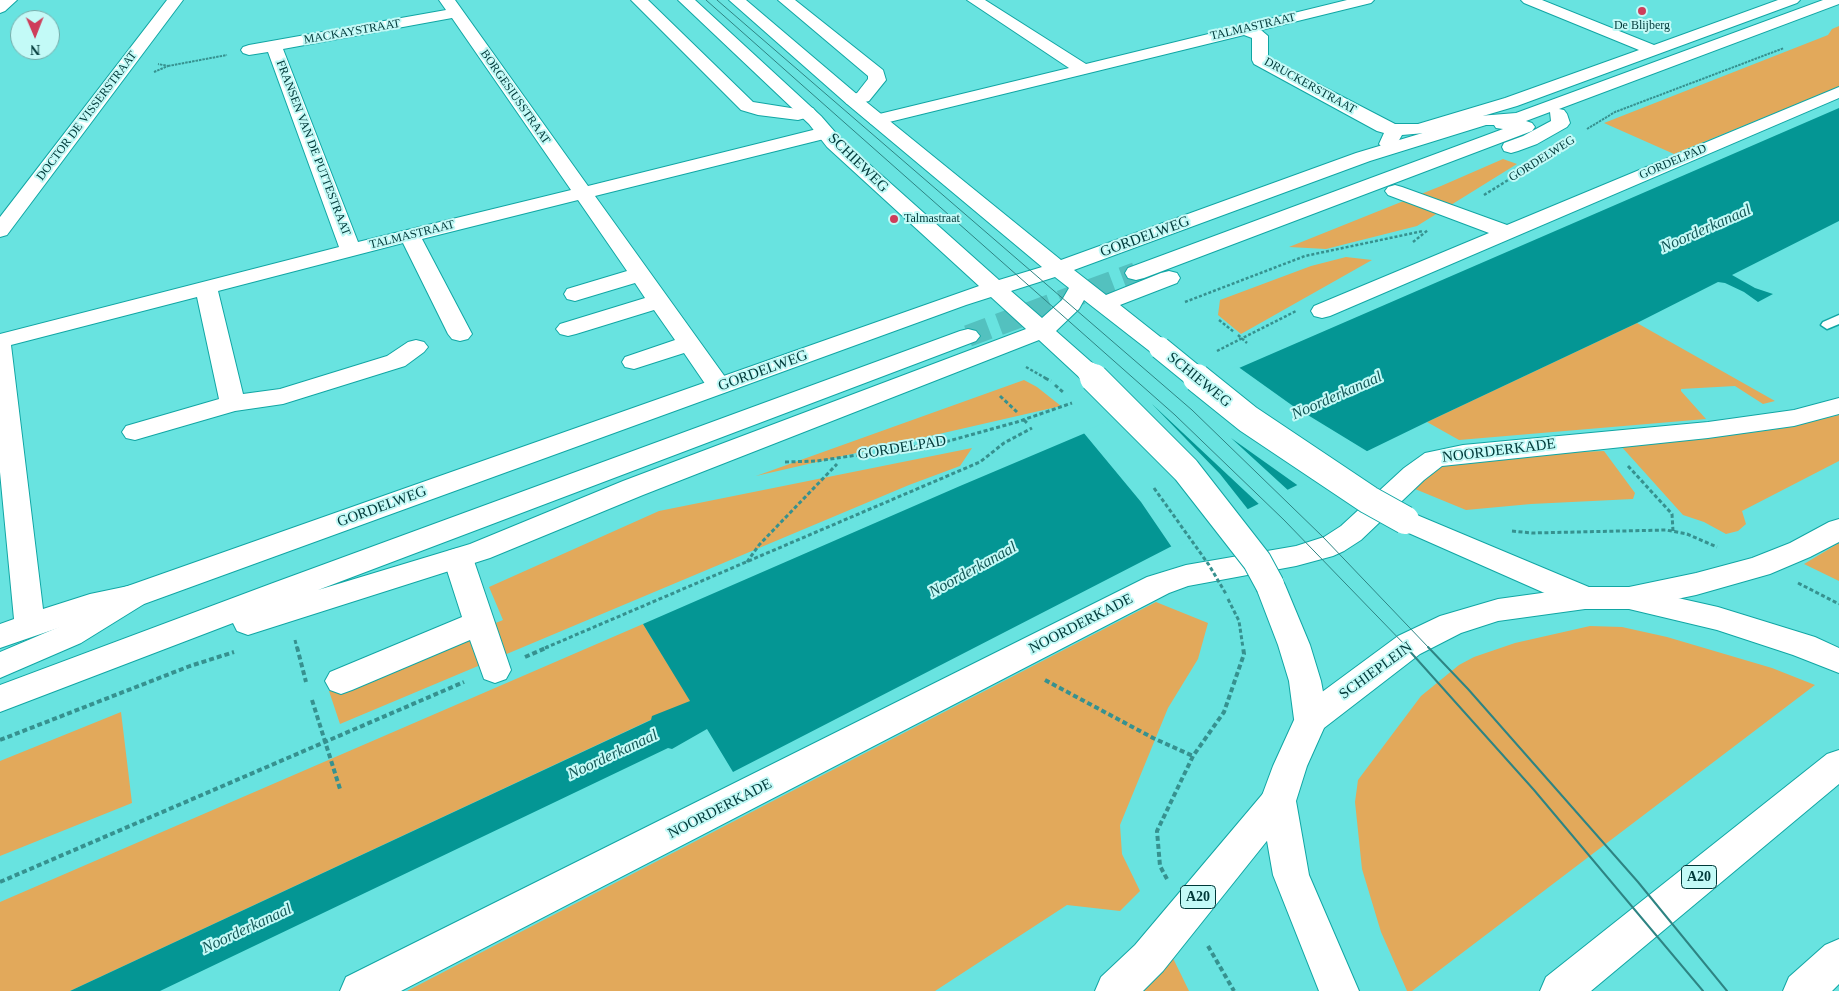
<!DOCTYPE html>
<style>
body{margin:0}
#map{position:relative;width:1839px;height:991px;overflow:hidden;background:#68e3e0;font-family:"Times New Roman",serif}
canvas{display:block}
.north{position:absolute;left:10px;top:10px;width:50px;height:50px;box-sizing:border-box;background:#c3faf7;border:1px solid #75adab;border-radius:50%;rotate:179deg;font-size:14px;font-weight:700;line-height:20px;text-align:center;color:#003939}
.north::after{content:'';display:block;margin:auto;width:18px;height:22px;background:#ce3e5b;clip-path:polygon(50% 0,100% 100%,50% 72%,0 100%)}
</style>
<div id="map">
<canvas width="1839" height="991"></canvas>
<div class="north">N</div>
</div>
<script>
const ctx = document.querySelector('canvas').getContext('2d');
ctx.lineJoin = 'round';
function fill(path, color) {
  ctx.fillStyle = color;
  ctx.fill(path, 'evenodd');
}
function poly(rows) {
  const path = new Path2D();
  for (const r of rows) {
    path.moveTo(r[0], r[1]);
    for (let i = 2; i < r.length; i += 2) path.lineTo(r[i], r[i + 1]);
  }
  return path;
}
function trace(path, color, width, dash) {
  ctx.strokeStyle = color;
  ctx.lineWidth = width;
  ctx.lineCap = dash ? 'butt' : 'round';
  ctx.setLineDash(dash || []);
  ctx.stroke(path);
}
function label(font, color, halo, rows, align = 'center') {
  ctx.font = font + ' "Times New Roman",serif';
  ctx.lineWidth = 4;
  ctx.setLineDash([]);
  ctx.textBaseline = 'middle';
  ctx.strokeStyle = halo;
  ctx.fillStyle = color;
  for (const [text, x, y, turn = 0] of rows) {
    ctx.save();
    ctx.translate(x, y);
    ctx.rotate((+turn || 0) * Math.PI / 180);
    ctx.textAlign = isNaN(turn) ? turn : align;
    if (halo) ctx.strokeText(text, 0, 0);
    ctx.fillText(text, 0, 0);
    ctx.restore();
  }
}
fill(poly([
 [1839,26,1839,87,1674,154,1604,123,1828,35,1832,29],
 [1503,159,1517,164,1417,226,1326,249,1289,247,1441,186],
 [1346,257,1372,260,1241,334,1218,315,1220,300,1311,266],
 [1637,323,1775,401,1763,404,1735,386,1681,389,1681,391,1706,419,1459,440,1427,422],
 [1024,380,1037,387,1061,406,756,476],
 [1839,415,1839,461,1742,511,1746,524,1738,531,1726,534,1704,522,1683,515,1620,445,1756,432,1784,428],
 [972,448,960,466,909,485,340,724,329,691,503,620,489,587,659,511],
 [1604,451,1635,493,1633,499,1531,504,1466,510,1398,482,1428,467,1554,453],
 [1839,543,1839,581,1804,564],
 [1156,602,1208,623,1198,659,1168,708,1120,825,1122,854,1140,891,1120,911,1067,905,935,991,407,991],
 [643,624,691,701,70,991,0,991,0,902],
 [1590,626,1622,627,1667,637,1772,668,1815,685,1412,991,1407,991,1381,932,1362,869,1355,802,1358,780,1421,696,1459,665,1474,657,1515,643],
 [121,712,132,803,0,856,0,761],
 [1170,952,1189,991,1137,991]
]), '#e2a95b');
fill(poly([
 [1839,108,1839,221,1732,275,1755,288,1773,294,1758,302,1744,292,1725,283,1718,282,1637,323,1427,422,1174,545,733,772,707,729,672,749,668,748,160,991,70,991,651,720,652,716,690,701,643,624,960,486,1239,368]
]), '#049694');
fill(poly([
 [1237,366,1293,406,1370,453,1300,487,1231,438,1290,492,1261,506,1151,403],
 [1151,403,1220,474,1250,512,1173,549,1141,502,1083,432]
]), '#68e3e0');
trace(poly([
 [968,336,1136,273]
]), '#53c1bf', 22, [22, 11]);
const lane = poly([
 [1839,315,1839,324,1827,329,1821,325,1823,322,1839,315]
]);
const street = poly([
 [0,0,17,0,5,11,0,13,0,0],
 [167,0,183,0,7,235,0,237,0,217,167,0],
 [439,0,455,0,588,186,825,127,832,129,834,133,832,137,595,196,728,381,731,386,728,391,719,394,710,391,684,353,634,369,625,367,622,362,625,357,675,340,654,310,576,334,568,336,560,334,556,329,560,324,645,298,635,283,575,301,567,299,564,294,567,289,627,271,578,200,422,239,472,334,468,339,460,341,452,339,448,334,403,243,218,291,243,394,280,389,387,356,408,342,416,340,424,342,428,347,424,352,405,366,283,404,235,411,135,440,126,438,122,432,126,426,219,399,197,297,11,345,43,609,90,594,133,585,144,588,148,596,144,604,93,616,0,648,0,624,14,619,0,472,0,334,339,247,268,52,249,55,243,53,241,50,243,47,249,45,446,10,439,0],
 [452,18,571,190,358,242,283,49,452,18],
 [631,0,648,0,753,102,797,109,807,107,813,108,816,112,813,116,798,120,758,115,741,110,631,0],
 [778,0,795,0,883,70,886,80,869,101,853,105,847,104,844,100,847,96,857,93,868,79,868,76,778,0],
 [967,0,985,0,1086,64,1347,0,1374,0,1371,3,1261,30,1268,36,1268,58,1395,124,1418,124,1505,98,1639,50,1524,3,1521,0,1542,0,1654,45,1778,0,1800,0,1797,3,1517,106,1425,133,1402,135,1398,142,1402,147,1400,151,1393,153,1386,151,1379,144,1384,133,1377,131,1254,64,1252,60,1252,38,1244,35,877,125,871,124,868,120,871,116,1069,68,967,0],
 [1839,87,1839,98,1330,316,1322,318,1314,316,1311,311,1314,306,1489,233,1388,195,1385,191,1388,187,1395,185,1402,187,1507,225,1839,87],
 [1839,398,1839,414,1794,426,1708,438,1442,466,1424,480,1361,540,1344,551,1333,556,1296,566,1188,586,1169,593,401,991,340,991,346,977,1147,577,1186,565,1296,546,1324,537,1341,526,1404,468,1425,453,1463,445,1708,422,1794,410,1839,398],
 [458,548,468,551,473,558,511,670,506,679,495,683,484,679,470,640,352,690,341,694,330,690,325,681,330,672,462,617,443,558,448,551,458,548]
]);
const secondary = poly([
 [678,0,695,0,821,116,841,139,999,280,1042,267,847,104,729,0,746,0,859,96,1061,260,1356,153,1479,116,1516,113,1823,0,1839,0,1839,4,1559,109,1564,110,1567,114,1570,123,1567,127,1537,144,1518,151,1511,153,1504,151,1502,147,1504,143,1523,136,1551,121,1550,112,1526,121,1532,123,1535,127,1532,131,1144,278,1136,280,1128,278,1125,273,1128,268,1503,129,1496,128,1494,125,1486,125,1370,161,1074,270,1106,295,1161,273,1169,271,1177,273,1180,278,1177,283,1120,305,1168,343,1172,348,1168,353,1160,355,1152,353,1084,300,1079,309,1056,331,1098,368,1101,373,1098,378,1089,380,1080,378,1039,340,643,495,490,558,248,635,237,631,233,623,0,712,0,685,273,583,960,331,968,329,976,331,980,336,976,341,318,590,470,544,623,481,1026,329,991,297,966,305,144,604,81,643,0,678,0,652,59,627,122,588,979,286,827,147,809,124,678,0],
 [1055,277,1069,288,1062,300,1042,318,1011,291,1055,277],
 [1405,510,1596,590,1600,598,1596,606,1585,609,1574,606,1395,527,1391,520,1395,513,1405,510],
 [1270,574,1281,577,1285,585,1310,645,1321,681,1328,719,1323,729,1311,733,1299,729,1294,719,1289,681,1278,645,1255,585,1259,577,1270,574]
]);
const primary = poly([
 [1585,587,1629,587,1718,607,1815,637,1839,648,1839,673,1793,655,1717,630,1629,609,1585,609,1498,621,1461,633,1420,654,1324,728,1307,766,1296,801,1309,875,1359,991,1319,991,1273,875,1260,801,1273,766,1299,709,1398,636,1440,616,1498,599,1585,587]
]);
const highway = poly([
 [1839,519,1839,542,1810,557,1770,574,1696,595,1629,609,1618,606,1614,598,1618,590,1629,587,1696,573,1752,558,1790,543,1829,522,1839,519],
 [1839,750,1839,784,1591,991,1540,991,1546,977,1827,754,1839,750],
 [1278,786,1290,790,1296,801,1290,812,1163,971,1143,991,1095,991,1101,977,1135,945,1266,790,1278,786],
 [1839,939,1839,984,1832,991,1783,991,1789,977,1825,945,1839,939]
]);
trace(lane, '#11a6a4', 3);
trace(street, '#11a6a4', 2);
trace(secondary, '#11a6a4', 2);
trace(primary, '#11a6a4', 2);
trace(highway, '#11a6a4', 2);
trace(poly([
 [168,66,227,55],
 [154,72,168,66,158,64],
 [1587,129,1615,112,1784,48]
]), '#36918f', 2, [2.5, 1]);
trace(poly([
 [1484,195,1521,172],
 [1413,242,1428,230],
 [1185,302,1305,256,1423,231],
 [1219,320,1234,332],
 [1238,335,1247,343],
 [1217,351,1296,311],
 [1026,367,1047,379]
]), '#36918f', 2.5, [3, 2]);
trace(poly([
 [1045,378,1051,381],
 [1000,396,1017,412],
 [1024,420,1028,424],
 [785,462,817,461,945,442,1017,422,1072,403],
 [1628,466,1672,514,1673,531],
 [1512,531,1532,533,1666,530,1687,534,1717,547],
 [747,562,759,545,837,464],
 [1798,583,1839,604],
 [1228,599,1239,621,1243,648],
 [295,640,297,648],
 [545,648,980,462,1004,443,1032,428]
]), '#36918f', 3, [4, 2.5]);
trace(poly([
 [297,647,306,682],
 [525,657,548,647],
 [1045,680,1153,738,1193,756],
 [312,700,340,789],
 [0,740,190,666,234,652],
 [1167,879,1160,866,1157,831,1193,756,1224,712,1244,654,1243,647],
 [0,882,464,682],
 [1208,946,1234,991]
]), '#36918f', 4, [5, 3]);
fill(lane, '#fff');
fill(street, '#fff');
fill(secondary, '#fff');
fill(primary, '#fff');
fill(highway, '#fff');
trace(poly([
 [706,0,1175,415,1284,520,1408,648],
 [717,0,1192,410,1323,537,1429,648]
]), '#2e8483', 1);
trace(poly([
 [1406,647,1534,790,1703,991],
 [1428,647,1468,689,1638,882,1727,991]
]), '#2e8483', 2);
const secondaryBridgeFar1 = poly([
 [1160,348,1198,379],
 [1089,373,1095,379]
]);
const secondaryBridge = poly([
 [1094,378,1186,470,1257,561,1270,585],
 [1197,378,1248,419,1369,500,1405,520]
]);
trace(secondaryBridgeFar1, '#11a6a4', 24, []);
trace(secondaryBridge, '#11a6a4', 30, []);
trace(poly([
 [1055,385,1064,393],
 [1154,488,1209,565,1226,594]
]), '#36918f', 3, [4, 2.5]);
trace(secondaryBridgeFar1, '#fff', 22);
trace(secondaryBridge, '#fff', 28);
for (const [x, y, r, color] of [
 [1642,11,5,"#ce3e5b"],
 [894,219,5,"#ce3e5b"]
]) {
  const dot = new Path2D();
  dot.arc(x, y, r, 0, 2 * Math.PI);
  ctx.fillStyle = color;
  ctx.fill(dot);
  trace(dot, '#c3faf7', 2);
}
label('12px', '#003939', '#c3faf7', [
 ["De Blijberg",1642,26],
 ["Talmastraat",904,219,"left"]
]);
label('12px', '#003939', '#c3faf7', [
 ["TALMASTRAAT",1253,27,-13],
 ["MACKAYSTRAAT",352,32,-10],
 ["DRUCKERSTRAAT",1310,86,29],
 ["BORGESIUSSTRAAT",515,97,55],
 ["DOCTOR DE VISSERSTRAAT",87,116,-53],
 ["FRANSEN VAN DE PUTTESTRAAT",313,148,69],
 ["GORDELWEG",1542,159,-32],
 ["GORDELPAD",1673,162,-23],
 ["TALMASTRAAT",412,235,-14]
]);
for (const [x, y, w] of [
 [1699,877,35],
 [1198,897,35]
]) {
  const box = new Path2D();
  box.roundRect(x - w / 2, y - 11.5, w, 23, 4);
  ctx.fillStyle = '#c3faf7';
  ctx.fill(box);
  trace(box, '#003939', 1);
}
label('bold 14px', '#003939', null, [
 ["A20",1699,877],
 ["A20",1198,897]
]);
label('15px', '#003939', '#c3faf7', [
 ["SCHIEWEG",858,163,44],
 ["GORDELWEG",1145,237,-20],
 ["GORDELWEG",763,371,-20],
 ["SCHIEWEG",1199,380,39],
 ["GORDELPAD",902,448,-9],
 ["NOORDERKADE",1499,451,-7],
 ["GORDELWEG",382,507,-20],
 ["NOORDERKADE",1081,624,-27],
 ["SCHIEPLEIN",1376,671,-36],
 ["NOORDERKADE",720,809,-27]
]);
label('italic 16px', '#135655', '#c3faf7', [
 ["Noorderkanaal",1706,229,-24],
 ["Noorderkanaal",1337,396,-24],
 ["Noorderkanaal",973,570,-29],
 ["Noorderkanaal",613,755,-25],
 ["Noorderkanaal",247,929,-25]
]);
</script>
